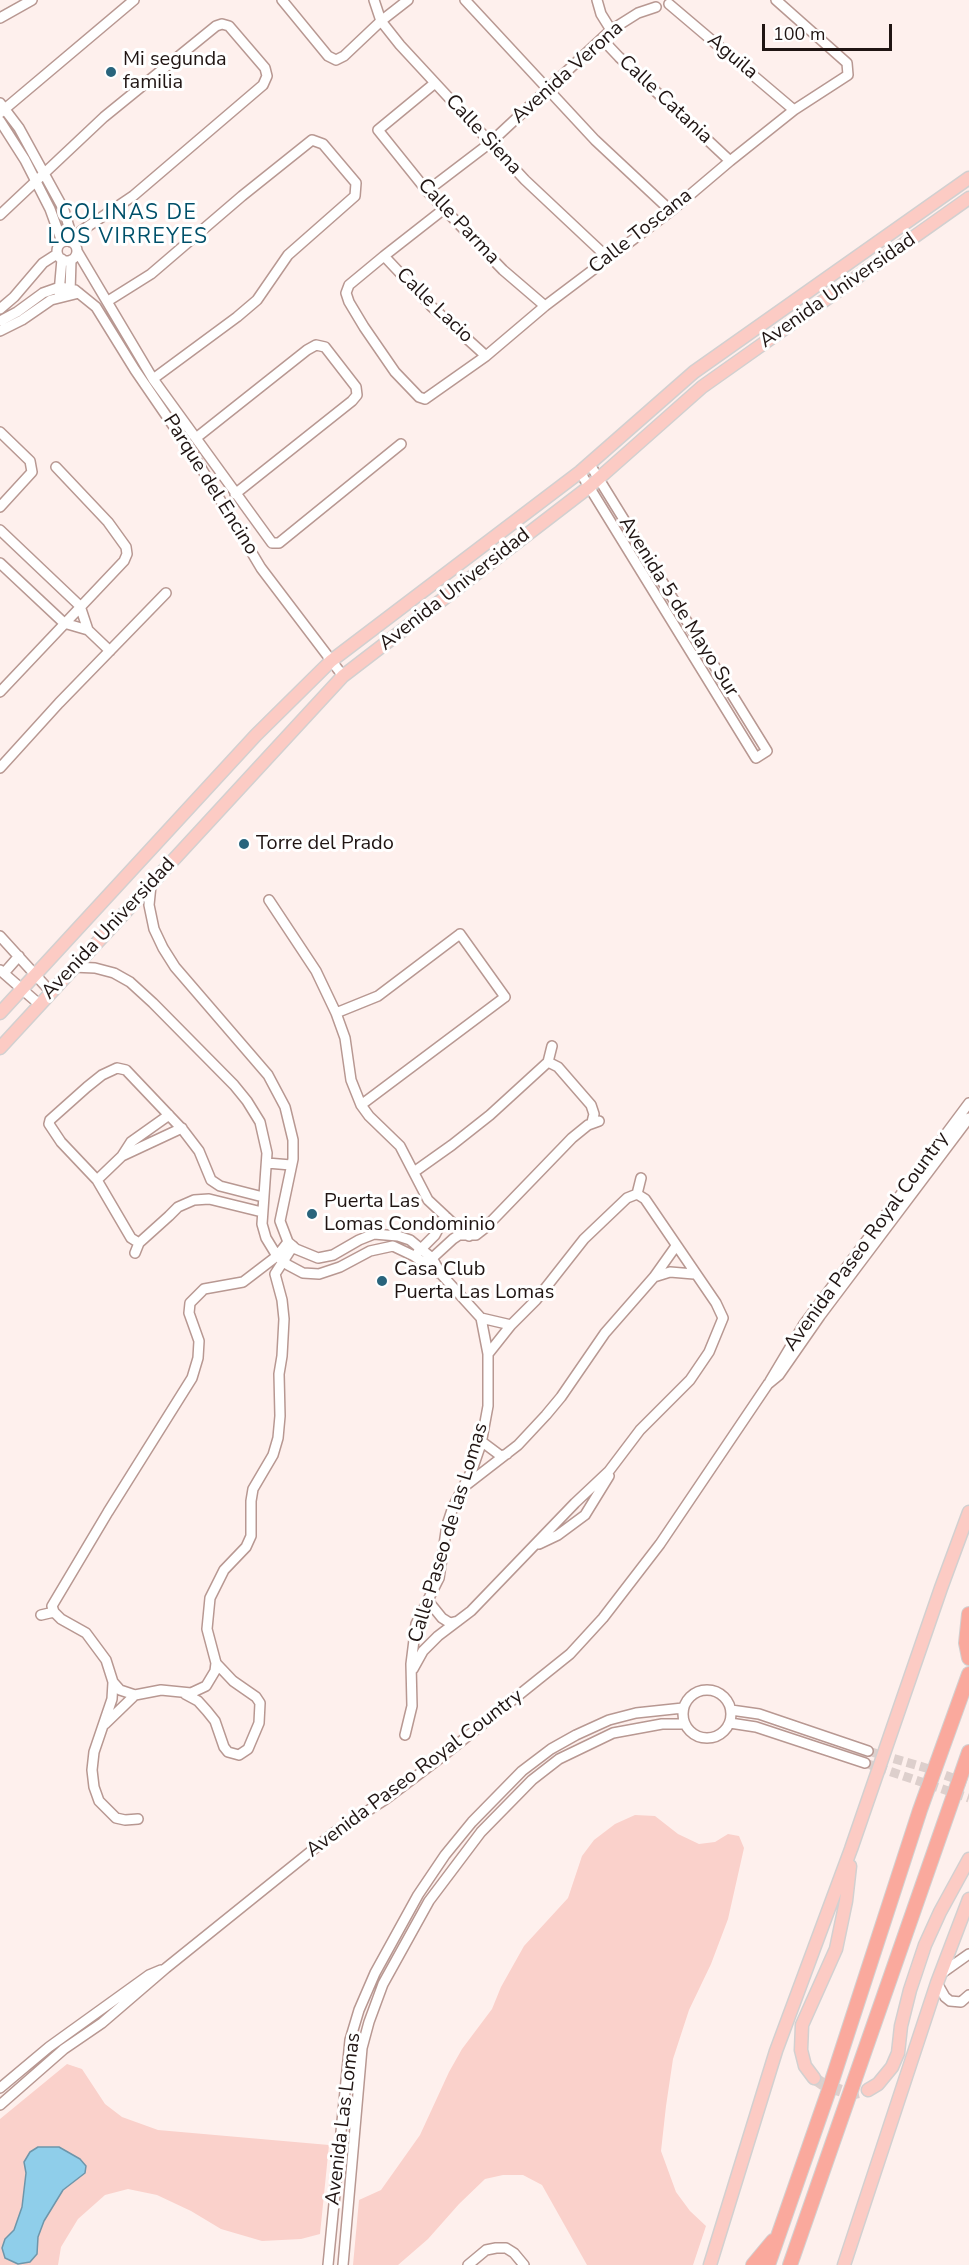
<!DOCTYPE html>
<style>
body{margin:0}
#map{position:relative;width:969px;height:2265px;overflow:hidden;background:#fef0ed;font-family:"Nunito Sans",sans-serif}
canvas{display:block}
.scale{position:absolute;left:762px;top:24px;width:130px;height:27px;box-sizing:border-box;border:3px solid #201513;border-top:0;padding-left:8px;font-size:18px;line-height:21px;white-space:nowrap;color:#201513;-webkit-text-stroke:4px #fff;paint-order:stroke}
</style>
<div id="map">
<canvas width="969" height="2265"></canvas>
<div class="scale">100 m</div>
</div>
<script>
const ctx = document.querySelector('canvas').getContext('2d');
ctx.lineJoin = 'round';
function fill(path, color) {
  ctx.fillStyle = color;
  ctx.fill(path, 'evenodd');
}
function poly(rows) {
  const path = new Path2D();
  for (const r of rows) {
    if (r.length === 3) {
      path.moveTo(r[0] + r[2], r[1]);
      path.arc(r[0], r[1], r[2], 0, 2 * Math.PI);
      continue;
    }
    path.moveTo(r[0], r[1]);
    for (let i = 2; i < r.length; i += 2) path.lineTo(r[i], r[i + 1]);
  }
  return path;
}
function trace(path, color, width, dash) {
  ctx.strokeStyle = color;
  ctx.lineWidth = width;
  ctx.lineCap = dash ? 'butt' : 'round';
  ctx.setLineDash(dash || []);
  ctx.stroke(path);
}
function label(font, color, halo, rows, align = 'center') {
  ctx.font = font + ' "Nunito Sans",sans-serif';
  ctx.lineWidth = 6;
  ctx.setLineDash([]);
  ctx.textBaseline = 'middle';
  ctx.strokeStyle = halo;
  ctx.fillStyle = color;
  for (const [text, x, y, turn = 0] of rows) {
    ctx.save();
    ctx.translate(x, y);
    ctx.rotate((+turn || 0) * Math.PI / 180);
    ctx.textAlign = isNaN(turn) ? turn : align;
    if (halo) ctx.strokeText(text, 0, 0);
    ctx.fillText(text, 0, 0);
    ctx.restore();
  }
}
fill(poly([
 [635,1815,655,1816,678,1834,699,1844,715,1842,728,1834,739,1836,744,1848,728,1919,711,1964,689,2010,673,2059,666,2106,661,2151,676,2192,690,2211,706,2226,693,2265,587,2265,542,2185,523,2175,503,2175,485,2179,459,2204,428,2239,398,2265,353,2265,359,2200,381,2190,420,2135,449,2072,462,2049,492,2009,501,1987,524,1946,568,1898,582,1856,594,1840,615,1824],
 [67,2064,82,2069,105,2104,122,2117,158,2130,329,2145,320,2234,301,2239,262,2241,221,2229,191,2211,157,2195,128,2189,105,2195,78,2219,61,2247,58,2265,0,2265,0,2119]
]), '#fad1cb');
const water = poly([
 [38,2147,59,2147,80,2159,86,2166,85,2173,63,2190,44,2221,38,2237,37,2254,30,2262,18,2264,5,2258,2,2248,5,2239,14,2230,22,2207,26,2173,24,2162,30,2152,38,2147]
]);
fill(water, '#8fceea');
trace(water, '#6e96aa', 1.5);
trace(poly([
 [868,1751,926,1768,969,1784],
 [865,1763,969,1798]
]), '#ddcfcc', 9, [9, 4.5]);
trace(poly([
 [814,2078,824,2085,848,2093,855,2093,868,2090]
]), '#ddcfcc', 12, [12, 6]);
const minor = poly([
 [282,0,328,56,336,60,344,56,381,21,408,0],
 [374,0,381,21,400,45,525,180,608,258],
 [465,0,595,140,671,211],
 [597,0,601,14,611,30],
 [669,4,794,110],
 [0,18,32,0],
 [602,39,619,57,730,161],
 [435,83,378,130,427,191,503,270,545,306],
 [0,103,19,128,64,210,69,227,69,241],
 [0,113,134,0],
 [0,121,25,160,50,209,62,242],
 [427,191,490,143,611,30,638,13,656,7],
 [444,209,384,256,349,285,346,293,349,302,364,327,395,372,419,397,425,399,486,356,545,306,671,211,730,161,794,110,848,75,847,63,776,0],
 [0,215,104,117,216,26,222,24,229,26,265,68,267,76,263,85,133,196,81,231,71,242],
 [67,251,10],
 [77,251,153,379,272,543,279,543,401,444],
 [384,256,431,306,486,356],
 [70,292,71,260],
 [59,293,62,259],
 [108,301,151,274,242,196,312,140,323,144,356,183,355,196,288,255,257,300,237,317,153,379],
 [0,309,14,297,43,263,57,254],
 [0,321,17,312,43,293,60,287,75,290,96,307,135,370,194,456,261,568,343,676],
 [0,331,22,320,51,300,79,293],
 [0,432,30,461,32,472,0,507],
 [196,438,307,350,316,345,325,347,356,387,357,395,352,401,235,494],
 [580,472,756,758,767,751,589,463],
 [0,530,80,606,88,630,110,651],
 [0,563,64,623,88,630],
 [0,692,124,561,127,554,126,547,108,522,56,467],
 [0,768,59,703,166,593],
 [151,885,149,905,154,929,163,948,175,967,268,1075,285,1107,293,1140,293,1159,280,1221,288,1242,296,1249,318,1258,333,1255,359,1240,374,1234,398,1236,410,1240,432,1258,441,1274,481,1318,488,1354,488,1406,481,1444,472,1470,453,1507,447,1525,439,1578,416,1624,411,1664,412,1706,405,1735],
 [269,900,316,971,336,1013,345,1038,351,1080,361,1105,369,1116,400,1146,428,1200,459,1229,469,1236],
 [460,934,505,997],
 [0,936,50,991],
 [73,967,95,968,114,973,130,982,153,1003,234,1085,247,1101,260,1122,267,1153,262,1224,266,1238,277,1256,288,1265,303,1273,319,1274,340,1267,370,1251,393,1246,414,1256,439,1273],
 [0,970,39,1004],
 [4,973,19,956],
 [336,1013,378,996,460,934],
 [548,1062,558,1067,591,1105,594,1114,592,1122],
 [548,1062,552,1046],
 [361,1105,505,997],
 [122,1156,182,1128],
 [267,1163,291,1165],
 [414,1172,452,1145,490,1115,548,1062],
 [97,1180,122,1156,131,1142,169,1115],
 [637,1194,641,1178],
 [139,1243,131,1238,97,1180,61,1142,49,1124,50,1120,87,1087,102,1075,117,1068,126,1070,183,1130,199,1151,211,1180,220,1186,263,1197],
 [418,1252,435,1235,445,1216],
 [135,1253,139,1243,169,1216,178,1207,194,1200,209,1199,262,1212],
 [429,1261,453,1239,459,1235,476,1235,485,1228,572,1138,588,1125,599,1121],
 [654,1277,670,1272,694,1274],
 [481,1318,511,1325],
 [770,1381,804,1324,969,1103],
 [481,1441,501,1456,507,1454],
 [465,1486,518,1445,546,1415,561,1397,605,1333,654,1277,676,1246],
 [539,1544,558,1535,585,1515,609,1476],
 [429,1602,442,1618,450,1623,458,1621],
 [41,1615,54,1612],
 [413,1669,423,1651,438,1636,471,1611,575,1503,609,1471,640,1430,690,1380,709,1352,723,1318,716,1303,645,1199,637,1194,627,1198,584,1239,536,1300,511,1325,488,1354],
 [113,1682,120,1690,135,1695],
 [707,1714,24],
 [185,1694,198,1701,207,1711,215,1721,224,1747,228,1752,239,1755,248,1749,259,1723,260,1703,256,1697,233,1681,216,1663],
 [731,1710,759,1714,868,1751],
 [730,1723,756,1727,865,1763],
 [105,1724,135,1695,161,1690,191,1693,206,1686,215,1671,216,1663,207,1629,210,1598,224,1570,246,1547,251,1536,251,1501,253,1489,273,1455,278,1438,280,1416,279,1374,282,1356,284,1319,282,1300,275,1274,293,1246],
 [138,1819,125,1820,116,1818,99,1801,94,1787,92,1770,94,1752,112,1699,113,1682,106,1660,86,1633,61,1619,54,1612,52,1606,108,1512,192,1378,198,1358,199,1341,189,1313,190,1303,204,1289,243,1282,277,1256,288,1242],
 [942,1973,969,1954],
 [937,1983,945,1997,950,2001,961,2002,969,1995],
 [0,2088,49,2047,149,1975,161,1970],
 [0,2105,64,2049,102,2023,166,1968,335,1832,386,1799,439,1759,570,1654,603,1618,660,1544,768,1384,779,1375,820,1316,969,1118],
 [328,2265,350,2040,359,2010,375,1973,418,1895,445,1855,472,1822,522,1771,551,1749,576,1735,609,1720,636,1713,683,1708],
 [343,2265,362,2048,369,2022,383,1984,429,1901,481,1832,532,1780,559,1759,613,1733,662,1724,684,1724],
 [468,2265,486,2250,496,2248,506,2248,514,2253,524,2265]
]);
const major = poly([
 [0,1013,256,735,331,661,580,472,694,372,969,178],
 [0,1048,343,676,589,487,702,387,969,198],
 [814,2078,805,2066,801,2050,802,2025,836,1949,846,1901,850,1866],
 [868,2090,878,2084,892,2067,898,2053,901,2026,910,1990,925,1945,940,1912,969,1859],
 [710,2265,776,2051,851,1849,941,1588,969,1512],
 [844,2265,937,1983,969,1899]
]);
const highway = poly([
 [969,1614,966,1643,969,1658],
 [753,2265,773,2241],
 [768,2265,829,2090,920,1810,969,1674],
 [790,2265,969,1752]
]);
trace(minor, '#b89892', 12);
trace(major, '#d2d0d0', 15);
trace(highway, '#d2d0d0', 16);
trace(minor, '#fff', 9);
trace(major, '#fccbc4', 12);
trace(highway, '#faa99d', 14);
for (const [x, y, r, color] of [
 [111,72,6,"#29647c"],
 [244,844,6,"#29647c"],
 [312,1214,6,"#29647c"],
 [382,1281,6,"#29647c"]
]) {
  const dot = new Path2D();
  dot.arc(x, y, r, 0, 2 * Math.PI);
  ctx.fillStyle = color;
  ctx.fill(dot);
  trace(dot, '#fff', 2);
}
label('20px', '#201513', '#fff', [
 ["Aguila",732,57,40],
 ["Avenida Verona",568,73,-42],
 ["Calle Catania",665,100,43],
 ["Calle Siena",483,135,47],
 ["Calle Parma",458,222,47],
 ["Calle Toscana",641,232,-38],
 ["Avenida Universidad",838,291,-35],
 ["Calle Lacio",434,306,44],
 ["Parque del Encino",210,485,58],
 ["Avenida Universidad",455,590,-38],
 ["Avenida 5 de Mayo Sur",678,607,58],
 ["Avenida Universidad",109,929,-47],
 ["Avenida Paseo Royal Country",867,1242,-54],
 ["Calle Paseo de las Lomas",449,1533,-73],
 ["Avenida Paseo Royal Country",415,1774,-37],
 ["Avenida Las Lomas",344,2119,-83]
]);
label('20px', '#201513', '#fff', [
 ["Mi segunda",123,60],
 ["familia",123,83],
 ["Torre del Prado",256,844],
 ["Puerta Las",324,1202],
 ["Lomas Condominio",324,1225],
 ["Casa Club",394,1270],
 ["Puerta Las Lomas",394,1293]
], 'left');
ctx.letterSpacing = '1.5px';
label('21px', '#00506a', '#fff', [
 ["COLINAS DE",128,214],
 ["LOS VIRREYES",128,238]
]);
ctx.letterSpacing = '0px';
</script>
